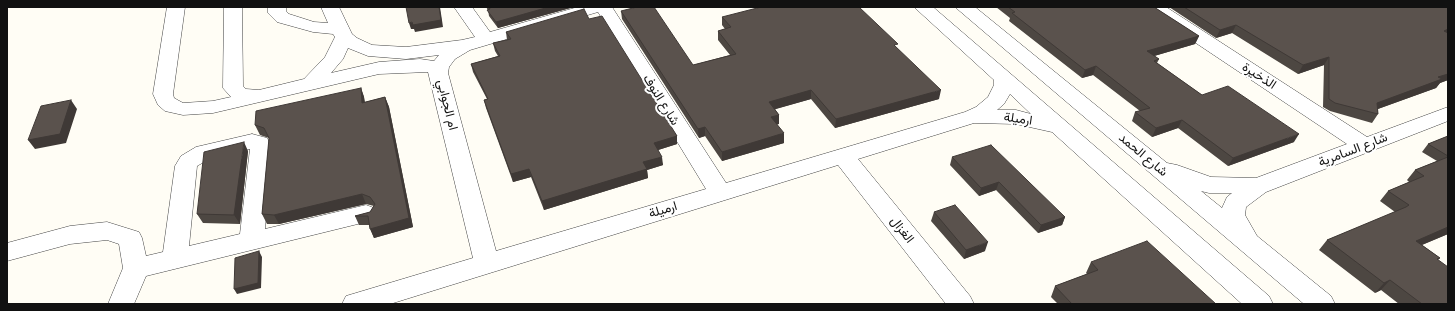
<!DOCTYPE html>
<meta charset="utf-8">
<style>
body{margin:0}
#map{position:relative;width:1455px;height:311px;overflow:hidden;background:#fffdf5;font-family:"Zilla Slab",serif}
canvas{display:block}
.frame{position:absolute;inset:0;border:8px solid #111;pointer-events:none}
</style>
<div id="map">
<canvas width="1455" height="311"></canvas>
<div class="frame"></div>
</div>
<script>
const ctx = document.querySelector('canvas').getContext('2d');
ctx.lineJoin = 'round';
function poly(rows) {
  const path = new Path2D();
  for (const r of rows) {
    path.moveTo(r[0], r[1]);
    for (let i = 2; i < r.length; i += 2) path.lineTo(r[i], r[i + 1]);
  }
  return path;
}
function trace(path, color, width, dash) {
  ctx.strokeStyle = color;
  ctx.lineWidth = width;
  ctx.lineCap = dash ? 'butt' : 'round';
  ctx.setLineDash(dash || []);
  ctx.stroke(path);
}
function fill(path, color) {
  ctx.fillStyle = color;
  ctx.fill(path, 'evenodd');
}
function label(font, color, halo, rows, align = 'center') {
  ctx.font = font + ' "Zilla Slab",Vazirmatn,serif';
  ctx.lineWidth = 4;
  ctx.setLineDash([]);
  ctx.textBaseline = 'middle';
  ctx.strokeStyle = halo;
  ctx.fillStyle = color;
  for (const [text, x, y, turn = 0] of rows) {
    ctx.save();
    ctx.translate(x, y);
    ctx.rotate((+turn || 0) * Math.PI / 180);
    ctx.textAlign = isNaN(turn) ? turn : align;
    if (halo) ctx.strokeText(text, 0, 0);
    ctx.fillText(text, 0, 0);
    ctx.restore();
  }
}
const minor = poly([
 [167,7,185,7,173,94,174,98,183,103,213,101,231,97,223,88,224,7,242,7,243,86,246,89,259,90,304,79,325,57,335,37,333,34,313,32,277,22,268,13,268,7,286,7,286,11,289,14,314,22,328,23,321,7,339,7,352,34,357,38,372,45,406,47,462,40,475,37,454,7,472,7,490,32,578,7,612,7,726,183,965,112,976,107,988,97,994,85,994,80,914,7,933,7,1269,296,1273,304,1242,304,1052,132,1016,124,974,123,858,159,970,296,974,304,946,304,838,165,390,304,342,304,346,296,473,258,428,72,379,74,213,113,183,115,165,111,158,105,153,94,167,7],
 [598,12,706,189,496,251,448,73,449,67,455,59,470,50,598,12],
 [348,48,368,56,406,59,439,55,434,61,420,59,379,62,331,73,343,59,348,48],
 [1010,94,1031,114,1016,110,997,110,1004,104,1010,94],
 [955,7,975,7,1167,163,1177,165,1211,177,1256,178,1347,144,1148,11,1145,7,1166,7,1367,137,1448,107,1448,121,1266,192,1246,207,1245,215,1257,236,1331,296,1335,304,1304,304,955,7],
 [1201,191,1209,193,1232,193,1227,197,1222,208,1201,191],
 [252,134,267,138,272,147,265,229,366,205,374,208,378,214,374,220,146,276,134,304,108,304,123,268,119,244,107,240,70,244,7,261,7,243,70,226,107,222,139,232,142,238,146,256,163,252,175,166,181,156,196,147,252,134],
 [250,149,240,234,189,246,197,166,211,158,250,149]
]);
trace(minor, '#444', 1);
fill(minor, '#fff');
fill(poly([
 [486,7,574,7,498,28,489,16,488,10],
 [996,7,1154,7,1199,36,1195,44,1154,56,1159,59,1157,63,1202,95,1294,142,1228,166,1178,128,1152,137,1132,121,1135,112,1140,111,1093,75,1082,78,1009,21,1010,18],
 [1169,7,1448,7,1448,80,1440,83,1436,88,1378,109,1378,114,1372,123,1330,111,1323,107,1324,65,1298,74,1232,33,1216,38],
 [621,11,693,65,730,55,718,40,718,31,725,29,722,25,722,17,897,48,939,99,835,128,811,99,775,109,779,115,779,124,777,124,784,143,722,161,705,136,699,138,622,19],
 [589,19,677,136,677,144,658,150,663,165,647,170,648,178,544,210,531,177,513,182,486,108,484,100,487,99,473,72,471,64,498,56,495,51,493,43,507,40,506,32],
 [361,88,364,97,365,102,385,97,389,107,413,227,374,238,369,225,359,225,355,216,370,212,374,206,366,204,279,224,267,224,262,214,269,138,260,135,255,125],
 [1448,136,1448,234,1422,245,1440,258,1438,260,1448,304,1399,304,1381,290,1375,293,1319,250,1327,240,1395,212,1380,201,1388,191,1409,182,1407,180,1415,170,1437,161,1422,152,1428,144],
 [248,151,240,224,203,223,197,214],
 [952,157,1065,217,1062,225,1038,233,996,190,979,196,950,165],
 [934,212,985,251,964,259,931,221],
 [1091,262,1216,304,1058,304,1051,297,1055,286,1087,274,1086,273]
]), '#4d4742');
fill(poly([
 [439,7,440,7,443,27,415,32,414,29,411,29,409,23,412,22],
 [549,7,574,7,498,28,496,22],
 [1236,25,1232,33,1216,38,1220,30],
 [1448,29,1448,35,1444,31],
 [1199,36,1195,44,1144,59,1147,51],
 [1329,57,1324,65,1298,74,1303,65],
 [1096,66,1093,75,1082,78,1085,70],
 [1448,74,1448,80,1440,83,1436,88,1372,111,1377,103,1438,77],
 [361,88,364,97,365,112,362,103],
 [811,90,811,99,769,111,769,102],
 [941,90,939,99,835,128,836,119],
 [385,97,389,107,413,227,374,238,370,229,409,218],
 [71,100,77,109,66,143,35,149,28,140],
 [779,115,779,124,771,126,771,117],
 [1182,120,1178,128,1152,137,1156,128],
 [705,127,705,136,699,138,698,129],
 [784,133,784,143,722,161,722,152],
 [1299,134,1294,142,1228,166,1233,158],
 [677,136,677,144,655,151,654,143],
 [244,142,248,151,240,224,234,215],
 [662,157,663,165,647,170,648,178,544,210,542,201,643,162],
 [529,169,531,177,513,182,511,174],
 [999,182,996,190,979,196,981,188],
 [362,194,366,204,279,224,274,215],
 [1065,217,1062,225,1038,233,1041,225],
 [1448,227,1448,234,1407,251,1416,241],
 [988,242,985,251,964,259,966,250],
 [259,251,262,257,261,288,237,294,234,289],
 [1390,280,1381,290,1375,293,1384,283]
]), '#3f3936');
const building = poly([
 [406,7,439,7,441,20,413,25,412,22,409,23,406,7],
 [489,7,549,7,496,22,487,10,490,9,489,7],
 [637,7,654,7,693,65,736,54,718,31,731,27,722,17,761,7,859,7,898,44,894,45,941,90,836,119,811,90,769,102,779,115,771,117,784,133,722,152,705,127,698,129,621,11,637,7],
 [1008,7,1154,7,1199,36,1147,51,1159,59,1154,61,1202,95,1228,86,1299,134,1233,158,1182,120,1156,128,1135,112,1150,108,1096,66,1085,70,1012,13,1015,12,1008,7],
 [1184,7,1448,7,1448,29,1444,31,1448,33,1448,74,1438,77,1442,79,1377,103,1378,114,1335,103,1329,99,1329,57,1303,65,1236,25,1220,30,1184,7],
 [584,9,589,19,602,16,677,136,654,143,662,157,643,162,647,169,542,201,529,169,511,174,484,100,488,99,471,64,500,56,493,43,511,39,506,32,584,9],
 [361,88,362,103,385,97,409,218,370,229,368,216,355,216,370,212,375,204,370,197,362,194,274,215,262,214,269,138,264,128,255,125,256,111,361,88],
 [71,100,60,134,28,140,41,106,71,100],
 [1448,136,1448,156,1428,144,1448,136],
 [244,142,234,215,197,214,204,152,244,142],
 [991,145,1065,217,1041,225,999,182,981,188,952,157,991,145],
 [1448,157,1448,227,1416,241,1440,258,1437,259,1448,267,1448,304,1422,304,1390,280,1384,283,1327,240,1406,207,1409,205,1388,191,1424,176,1415,170,1448,157],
 [955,205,988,242,966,250,934,212,955,205],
 [1147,241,1216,304,1072,304,1055,286,1098,270,1091,262,1147,241],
 [259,251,258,283,234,289,235,258,259,251]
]);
fill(building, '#5a524d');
trace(building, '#3f3936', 1);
label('13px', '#111', '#fff', [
 ["الذخيرة",1259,76,33],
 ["شارع النوف",661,100,58],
 ["ام الجوابي",447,105,76],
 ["ارميلة",1018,119,8],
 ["شارع السامرية",1353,150,-21],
 ["شارع الحمد",1143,155,40],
 ["ارميلة",663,210,-17],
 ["الغزال",902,230,52]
]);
</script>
